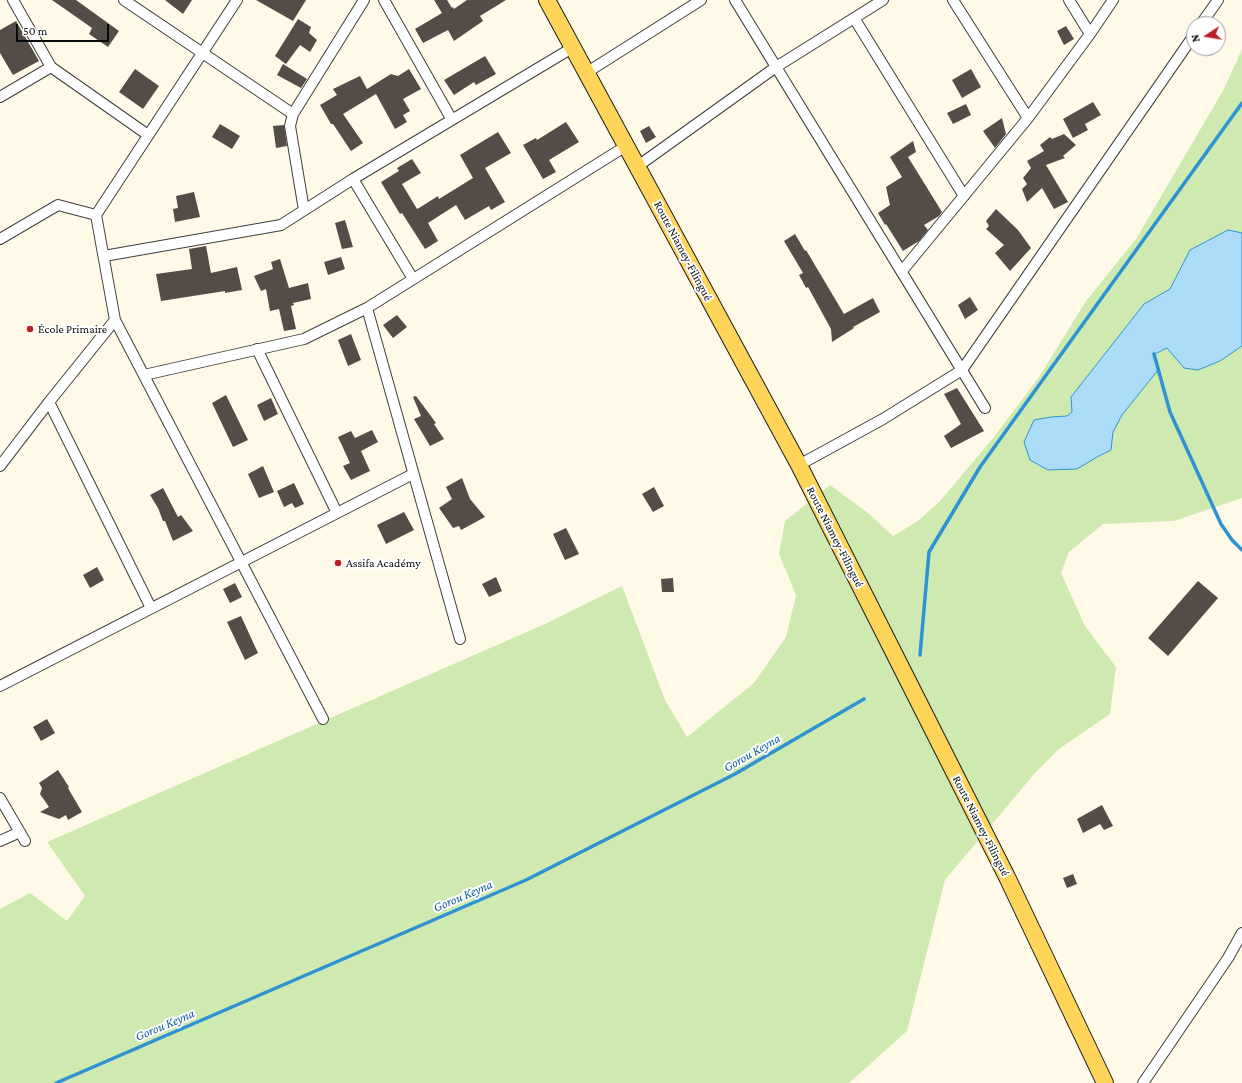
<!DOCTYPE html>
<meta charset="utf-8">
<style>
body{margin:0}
#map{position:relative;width:1242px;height:1083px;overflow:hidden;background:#fffae8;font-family:"Crimson Pro",serif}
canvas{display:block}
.north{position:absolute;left:1186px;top:16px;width:40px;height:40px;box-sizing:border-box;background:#fff;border:1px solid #9d9d9d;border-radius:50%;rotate:258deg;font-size:11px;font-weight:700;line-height:16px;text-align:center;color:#0b0b0b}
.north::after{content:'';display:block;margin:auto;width:14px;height:18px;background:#bf1e27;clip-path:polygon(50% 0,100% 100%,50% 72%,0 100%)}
.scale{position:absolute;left:16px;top:24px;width:93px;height:18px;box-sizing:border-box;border:2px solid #0b0b0b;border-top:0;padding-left:5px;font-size:12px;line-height:14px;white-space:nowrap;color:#0b0b0b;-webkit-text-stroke:3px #fff;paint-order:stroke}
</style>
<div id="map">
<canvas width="1242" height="1083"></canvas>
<div class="north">N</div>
<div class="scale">50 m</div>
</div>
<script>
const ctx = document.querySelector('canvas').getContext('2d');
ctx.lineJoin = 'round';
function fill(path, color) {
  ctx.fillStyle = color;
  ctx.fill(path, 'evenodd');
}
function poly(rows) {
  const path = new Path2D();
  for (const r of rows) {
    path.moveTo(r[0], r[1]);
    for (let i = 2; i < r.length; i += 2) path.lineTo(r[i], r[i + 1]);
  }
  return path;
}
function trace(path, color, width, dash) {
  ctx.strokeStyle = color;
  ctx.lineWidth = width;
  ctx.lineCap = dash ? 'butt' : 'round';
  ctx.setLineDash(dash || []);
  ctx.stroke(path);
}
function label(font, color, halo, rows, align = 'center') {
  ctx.font = font + ' "Crimson Pro",serif';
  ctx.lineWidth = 4;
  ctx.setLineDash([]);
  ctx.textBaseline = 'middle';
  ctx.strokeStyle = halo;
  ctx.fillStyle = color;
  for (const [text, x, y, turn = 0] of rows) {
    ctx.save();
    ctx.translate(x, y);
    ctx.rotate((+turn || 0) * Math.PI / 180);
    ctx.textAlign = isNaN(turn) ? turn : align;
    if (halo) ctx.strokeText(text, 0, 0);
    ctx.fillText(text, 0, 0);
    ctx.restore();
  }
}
fill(poly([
 [1242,49,1242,233,1228,230,1190,250,1170,289,1144,304,1071,397,1072,412,1067,416,1051,417,1097,457,1111,450,1113,432,1122,415,1157,370,1154,354,1167,348,1184,368,1220,361,1242,346,1242,498,1174,521,1103,524,1069,552,1061,573,1085,626,1116,667,1110,714,1059,749,1035,773,945,880,907,1031,849,1083,0,1083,0,909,30,893,67,921,85,896,47,842,545,624,622,586,665,700,687,737,754,683,786,637,796,595,779,554,785,521,830,485,868,513,893,536,918,521,940,501,994,437,1039,377,1086,301,1136,239,1224,89]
]), '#cfeab1');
const water = poly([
 [1228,230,1242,233,1242,346,1220,361,1198,370,1184,368,1167,348,1155,354,1158,370,1122,415,1113,432,1111,450,1097,457,1077,469,1048,470,1030,460,1024,442,1034,420,1051,417,1067,416,1072,412,1071,397,1144,304,1170,289,1190,250,1228,230]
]);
fill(water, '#abdcf8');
trace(water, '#2f92d2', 1);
trace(poly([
 [1154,354,1170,412,1221,524,1232,540,1242,550],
 [920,655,929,552,980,467,1242,103],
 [56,1083,526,880,735,774,864,699]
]), '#2f92d2', 3.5);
fill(poly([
 [52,0,76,0,119,31,108,47,89,34,92,28],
 [165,0,192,0,183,14],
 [256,0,306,0,293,21],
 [434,0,447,0,452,8,453,7,454,9,467,0,506,0,480,16,483,21,454,41,448,30,423,43,415,29,442,13],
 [298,19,311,27,309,33,317,40,310,52,300,45,286,64,275,56],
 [16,21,39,61,13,75,0,53,0,30],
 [1066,26,1074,39,1064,45,1057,31],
 [485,56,496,74,476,85,474,82,454,95,444,80],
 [283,64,307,79,301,88,277,75],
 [135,69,159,86,143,109,119,92],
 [409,69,421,89,403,99,410,111,403,115,407,122,395,129,376,94,343,114,363,143,351,151,333,124,331,124,320,105,337,95,333,89,360,76,367,89,391,74,398,76],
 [971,69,981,87,962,98,952,80],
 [1093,102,1101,115,1085,124,1088,130,1073,138,1063,119],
 [966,104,971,115,953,124,947,113],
 [1002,118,1006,134,995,148,983,131],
 [566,122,579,142,549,160,556,172,543,179,523,145,536,138,537,140],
 [220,124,240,136,232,149,212,137],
 [284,125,287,146,276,148,273,126],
 [649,126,656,137,646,143,640,131],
 [498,132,511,153,485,168,505,202,491,210,489,206,465,220,456,205,428,223,438,241,425,249,402,213,400,214,381,182,399,171,397,168,412,159,421,173,402,184,417,209,419,208,438,196,439,199,473,178,460,155],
 [1064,134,1076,145,1063,156,1065,158,1046,165,1068,202,1054,209,1042,188,1027,202,1022,189,1027,184,1023,178,1031,168,1027,161,1044,151,1040,145,1050,137,1052,139],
 [913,141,916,152,908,157,942,212,939,216,924,225,928,230,919,241,903,251,886,224,885,225,878,213,890,205,886,187,902,177,890,157],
 [194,192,200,217,175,222,173,209,178,208,176,196],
 [996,209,1018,230,1031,248,1010,271,995,253,1004,245,986,229,989,226,986,221],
 [345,220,353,247,342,249,335,223],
 [795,234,805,251,806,250,844,314,873,298,880,312,853,327,854,328,832,342,831,329,808,287,806,288,799,275,803,273,784,241],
 [206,246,211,273,237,267,242,290,225,293,225,291,161,301,156,274,192,269,189,249],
 [341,257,345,269,328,275,324,262],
 [280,259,289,288,308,283,311,299,293,303,294,305,291,306,296,329,284,331,279,309,270,311,266,289,261,291,254,276,273,269,271,262],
 [970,297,978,310,965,319,958,305],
 [397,315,407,327,393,338,383,325],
 [351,334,361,360,348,366,338,340],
 [957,388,984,431,951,448,944,436,961,424,944,394],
 [226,395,248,440,233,447,212,403],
 [416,396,436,423,434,424,444,439,430,446,414,419,421,416,413,397],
 [271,398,278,414,264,421,257,405],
 [372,430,378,442,361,451,370,471,351,480,343,466,350,463,338,437,351,431,355,438],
 [263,466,274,492,259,498,248,474],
 [462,478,470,499,485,517,461,530,459,526,453,528,439,508,452,499,446,487],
 [294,483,304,504,295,508,292,503,284,507,277,491],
 [654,487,664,506,653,512,642,494],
 [163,488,178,517,181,515,193,531,173,541,165,521,163,521,158,508,150,495],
 [404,512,414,530,386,544,377,525],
 [566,528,579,554,565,560,553,534],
 [97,567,104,580,90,588,83,575],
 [496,577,502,591,489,597,482,584],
 [673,578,674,592,662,592,661,579],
 [1198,581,1218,598,1168,656,1148,638],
 [235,583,242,597,230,603,223,589],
 [241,616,258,653,245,660,227,622],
 [47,719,55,733,41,741,33,727],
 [58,770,69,787,68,788,82,812,68,820,66,815,59,819,40,812,49,807,40,794,42,788,39,783],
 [1102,805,1113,826,1104,830,1100,824,1083,833,1077,819],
 [1073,874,1077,884,1067,888,1063,878]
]), '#544c47');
const street = poly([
 [13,0,51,67,148,135],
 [124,0,293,114],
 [384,0,452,120],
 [735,0,985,408],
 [953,0,1028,118],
 [1069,0,1090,34],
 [854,18,964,196],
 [1201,24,1218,0],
 [586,73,701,0],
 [0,97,51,67],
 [638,166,776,67,883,0],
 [353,179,413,279],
 [304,210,290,126,293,114,364,0],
 [0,239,58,205,96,215],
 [104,256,281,225,353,179,572,48],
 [902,271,1028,118,1090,34,1113,0],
 [367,308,460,639],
 [115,320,323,719],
 [257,349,337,513],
 [144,375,304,339,367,308,626,146],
 [49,402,151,608],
 [799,465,883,419,962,370,1194,35],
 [0,466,49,402,115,320,96,215,237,0],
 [0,686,413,474],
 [0,798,25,841],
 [0,841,20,832],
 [1143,1083,1228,958,1242,933]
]);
const primary = poly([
 [547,0,799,465,1007,877,1105,1083]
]);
trace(street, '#3e3e3e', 12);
trace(primary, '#1c1c1c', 18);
trace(street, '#fff', 10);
trace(primary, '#fed559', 16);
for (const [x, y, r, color] of [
 [30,329,4,"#bf1e27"],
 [338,563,4,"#bf1e27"]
]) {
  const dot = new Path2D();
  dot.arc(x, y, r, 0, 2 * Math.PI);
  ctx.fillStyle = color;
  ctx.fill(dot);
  trace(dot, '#fff', 1.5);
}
label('12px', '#0b0b0b', '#fff', [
 ["Route Niamey-Filingué",683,251,62],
 ["Route Niamey-Filingué",835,537,63],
 ["Route Niamey-Filingué",981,826,63]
]);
label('12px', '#0b0b0b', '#fff', [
 ["École Primaire",38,329],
 ["Assifa Académy",346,563]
], 'left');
label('italic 13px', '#1162a0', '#fff', [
 ["Gorou Keyna",752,753,-30],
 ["Gorou Keyna",463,896,-23],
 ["Gorou Keyna",165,1025,-23]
]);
</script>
